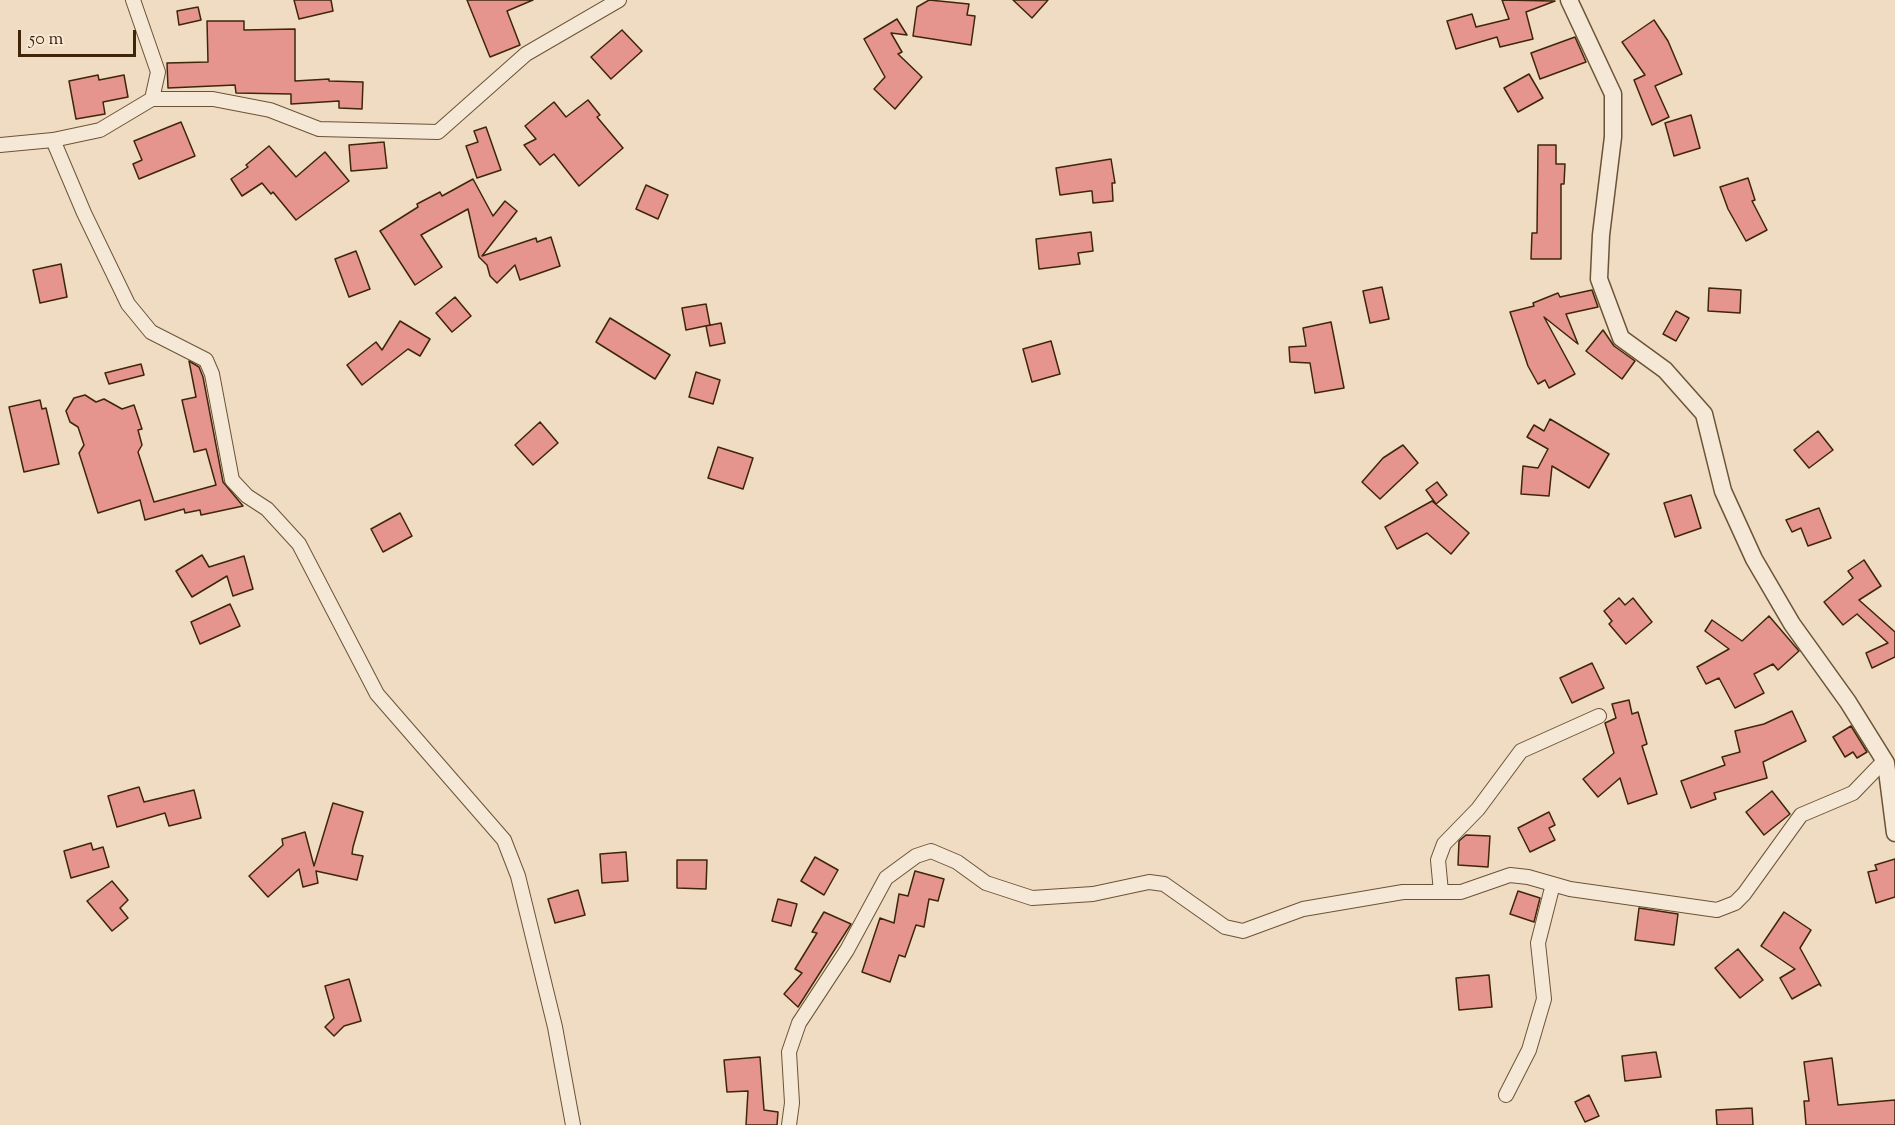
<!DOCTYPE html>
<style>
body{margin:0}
#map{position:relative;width:1895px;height:1125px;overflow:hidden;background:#f0dcc2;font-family:"Sorts Mill Goudy",serif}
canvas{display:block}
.scale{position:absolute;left:18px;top:30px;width:118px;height:27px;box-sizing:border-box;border:3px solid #3f2608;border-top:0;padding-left:8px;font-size:18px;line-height:21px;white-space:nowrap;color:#3f2608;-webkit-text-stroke:4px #f5e8d7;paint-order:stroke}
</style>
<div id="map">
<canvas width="1895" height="1125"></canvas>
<div class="scale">50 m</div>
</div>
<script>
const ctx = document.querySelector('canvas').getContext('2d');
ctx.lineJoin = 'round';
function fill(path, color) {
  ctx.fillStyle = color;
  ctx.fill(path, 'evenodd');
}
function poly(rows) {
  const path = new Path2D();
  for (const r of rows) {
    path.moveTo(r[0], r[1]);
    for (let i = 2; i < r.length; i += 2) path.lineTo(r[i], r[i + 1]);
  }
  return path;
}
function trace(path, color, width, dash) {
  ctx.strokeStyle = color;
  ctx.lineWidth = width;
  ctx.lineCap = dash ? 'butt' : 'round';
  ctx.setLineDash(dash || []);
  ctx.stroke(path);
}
const building = poly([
 [294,0,331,0,333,11,299,19,294,0],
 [467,0,533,0,507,11,520,45,490,57,467,0],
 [929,0,969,4,967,15,975,16,971,45,913,36,917,7,929,0],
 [1013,0,1048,0,1032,18,1013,0],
 [1502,0,1555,1,1526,12,1533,39,1500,47,1497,37,1456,49,1447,21,1472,14,1476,27,1509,19,1502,0],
 [198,7,201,20,179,25,177,11,198,7],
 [897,19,907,35,891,33,902,52,898,54,922,77,895,109,874,89,885,77,864,39,897,19],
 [1654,20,1668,41,1682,74,1655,86,1669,117,1652,125,1634,80,1645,75,1622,42,1654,20],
 [207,21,244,21,244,30,295,29,295,81,329,79,329,81,363,82,362,109,339,108,339,101,291,104,291,94,236,93,235,85,168,88,167,63,208,62,207,21],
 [622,30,642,51,611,79,591,57,622,30],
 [1575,37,1586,62,1540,79,1531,53,1575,37],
 [1529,74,1543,98,1518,112,1504,88,1529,74],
 [98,75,99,80,124,75,128,97,103,102,105,114,76,119,69,81,98,75],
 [588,100,600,115,597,117,623,148,579,186,554,154,540,165,524,145,536,139,525,126,554,102,566,117,588,100],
 [1691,115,1700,148,1674,156,1665,123,1691,115],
 [181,122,195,156,139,179,133,164,142,160,134,141,181,122],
 [486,127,501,170,477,178,466,146,478,142,474,131,486,127],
 [384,142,387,168,351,171,349,145,384,142],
 [1538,145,1556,145,1556,164,1565,164,1564,184,1561,184,1561,259,1531,259,1532,233,1537,233,1538,145],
 [269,146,296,177,325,152,349,181,296,220,273,192,271,194,262,183,242,196,231,179,248,167,246,165,269,146],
 [1111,159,1115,183,1112,183,1113,201,1093,203,1092,191,1090,191,1060,195,1056,168,1111,159],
 [1748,178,1755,200,1752,201,1767,230,1746,241,1728,209,1720,187,1748,178],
 [473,179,493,216,505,201,517,211,482,256,536,238,537,242,551,237,560,266,520,280,515,265,497,283,490,276,487,265,479,257,468,209,421,235,442,267,415,285,380,231,418,207,417,204,440,192,442,196,473,179],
 [646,185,668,195,658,219,636,209,646,185],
 [1091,232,1093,251,1078,253,1080,264,1039,269,1036,239,1091,232],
 [356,251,370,289,349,297,335,259,356,251],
 [61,264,67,297,40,303,33,270,61,264],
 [1382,287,1389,319,1370,323,1363,291,1382,287],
 [1709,288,1741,290,1740,313,1708,311,1709,288],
 [1592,290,1598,307,1566,314,1578,344,1544,317,1575,374,1549,388,1545,380,1538,384,1528,366,1510,312,1534,306,1533,303,1558,293,1560,297,1592,290],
 [455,297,471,316,452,332,436,313,455,297],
 [706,304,710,325,686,330,682,308,706,304],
 [1676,311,1689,318,1676,341,1663,334,1676,311],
 [610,318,670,355,655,379,596,342,610,318],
 [400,321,430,339,420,356,408,349,362,385,347,365,376,342,382,350,400,321],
 [1331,322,1344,388,1315,393,1310,363,1290,362,1289,347,1306,346,1303,328,1331,322],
 [721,323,725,343,710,346,706,326,721,323],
 [1603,330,1614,346,1635,361,1622,379,1586,351,1603,330],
 [1051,341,1060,374,1032,382,1023,349,1051,341],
 [189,361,199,367,203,377,223,482,243,506,201,515,200,510,185,513,184,509,145,520,140,500,98,513,79,453,84,445,78,427,70,422,66,411,74,398,85,395,96,402,104,399,122,409,134,405,142,429,138,430,142,445,138,452,154,502,216,485,206,449,194,452,182,400,196,397,189,361],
 [141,364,144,375,109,384,105,373,141,364],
 [696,372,720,380,713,404,689,397,696,372],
 [40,400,42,409,46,408,59,464,24,472,9,407,40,400],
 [1550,419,1609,454,1589,488,1552,466,1549,496,1521,494,1523,466,1538,468,1548,449,1527,437,1534,425,1544,431,1550,419],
 [540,422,558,443,533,465,515,445,540,422],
 [1818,431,1833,450,1809,468,1794,450,1818,431],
 [1403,445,1418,463,1380,499,1362,482,1383,458,1403,445],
 [718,447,753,458,743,489,708,478,718,447],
 [1437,482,1447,495,1436,504,1426,490,1437,482],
 [1691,495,1701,528,1675,537,1664,503,1691,495],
 [1432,501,1469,533,1451,554,1427,533,1397,549,1385,527,1432,501],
 [1819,508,1831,538,1808,546,1801,528,1792,532,1786,520,1819,508],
 [400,513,412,536,383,552,371,529,400,513],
 [202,555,209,567,244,556,253,589,233,596,227,576,192,597,176,571,202,555],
 [1864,560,1881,586,1859,600,1895,632,1895,657,1872,668,1866,653,1888,643,1857,614,1843,625,1824,602,1853,578,1848,571,1864,560],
 [1619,598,1625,605,1633,598,1652,622,1626,644,1609,624,1612,621,1604,611,1619,598],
 [230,604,240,626,200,644,191,622,230,604],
 [1769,616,1799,651,1778,670,1773,664,1754,674,1764,693,1735,708,1719,678,1706,684,1697,667,1729,649,1705,631,1712,620,1742,641,1769,616],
 [1592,663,1604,688,1572,703,1560,678,1592,663],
 [1629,700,1632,714,1638,712,1647,744,1642,746,1657,794,1628,804,1620,778,1598,797,1583,779,1614,753,1605,723,1616,718,1612,704,1629,700],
 [1792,711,1806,741,1763,762,1767,778,1714,793,1716,799,1691,808,1681,781,1725,765,1722,757,1740,752,1735,731,1764,724,1792,711],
 [1851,726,1867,752,1857,758,1853,752,1845,757,1833,737,1851,726],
 [139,787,144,802,194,790,201,818,169,826,165,813,117,827,108,796,139,787],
 [1772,791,1790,814,1764,835,1746,812,1772,791],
 [333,803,363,812,353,847,352,854,363,856,357,880,316,871,318,883,303,887,299,869,268,897,249,876,283,845,282,839,305,832,314,866,333,803],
 [1549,812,1555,825,1549,828,1555,840,1530,852,1518,828,1549,812],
 [1466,835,1490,836,1488,867,1458,865,1459,841,1466,835],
 [91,843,93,850,103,847,109,867,71,878,64,851,91,843],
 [626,852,628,881,602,883,600,854,626,852],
 [815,857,838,870,824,895,801,881,815,857],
 [1895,859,1895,897,1876,903,1868,872,1877,870,1875,865,1895,859],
 [677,860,707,860,706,889,677,888,677,860],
 [915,871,944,879,938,901,929,899,924,927,916,925,905,957,899,955,890,982,862,972,880,918,894,923,899,894,908,896,915,871],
 [112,881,128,900,120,908,128,918,112,931,87,901,112,881],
 [578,890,585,915,555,923,548,899,578,890],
 [1518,891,1540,898,1534,922,1510,914,1518,891],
 [778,899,797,904,791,926,772,921,778,899],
 [1639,908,1678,914,1674,945,1635,940,1639,908],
 [824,912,851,924,798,1007,784,994,802,973,795,969,817,933,812,932,824,912],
 [1784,912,1811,930,1800,948,1821,986,1819,984,1792,999,1780,978,1795,969,1761,946,1784,912],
 [1738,949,1763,980,1740,998,1715,968,1738,949],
 [1489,975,1492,1007,1459,1010,1456,978,1489,975],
 [349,979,361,1021,344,1026,334,1036,325,1027,334,1018,325,986,349,979],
 [1656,1052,1661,1077,1625,1081,1622,1056,1656,1052],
 [760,1057,764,1110,778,1112,777,1125,746,1125,748,1091,727,1092,724,1060,760,1057],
 [1832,1058,1838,1105,1895,1100,1895,1125,1806,1125,1804,1101,1809,1101,1804,1062,1832,1058],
 [1589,1095,1599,1116,1585,1122,1575,1102,1589,1095],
 [1752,1108,1753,1125,1717,1125,1716,1110,1752,1108]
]);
fill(building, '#e6958e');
trace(building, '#3f2608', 1.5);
const minor = poly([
 [133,0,158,72,152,99],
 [53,140,84,213,128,304,151,332,206,360,212,374,232,480,247,496,267,509,299,544,377,694,504,840,518,876,555,1027,573,1125],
 [0,145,53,140,100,130,152,99,213,99,270,110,319,129,438,132,526,54,619,0],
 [1441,892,1438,860,1444,844,1478,809,1521,751,1599,716],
 [1506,1095,1529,1050,1544,999,1538,943,1553,884],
 [789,1125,792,1103,789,1052,799,1023,847,950,886,878,916,856,931,851,957,862,986,883,1032,898,1093,894,1149,882,1164,884,1225,927,1243,931,1303,909,1403,892,1461,892,1510,875,1528,877,1570,889,1717,910,1735,903,1744,894,1801,815,1853,793,1880,765,1886,763]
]);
const tertiary = poly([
 [1569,0,1613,94,1613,137,1601,235,1599,279,1621,338,1665,370,1704,414,1723,491,1754,559,1792,624,1848,702,1886,763,1895,833]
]);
trace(minor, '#6b5436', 16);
trace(tertiary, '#6b5436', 19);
trace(minor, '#f5e8d7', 14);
trace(tertiary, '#f5e8d7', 16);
</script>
